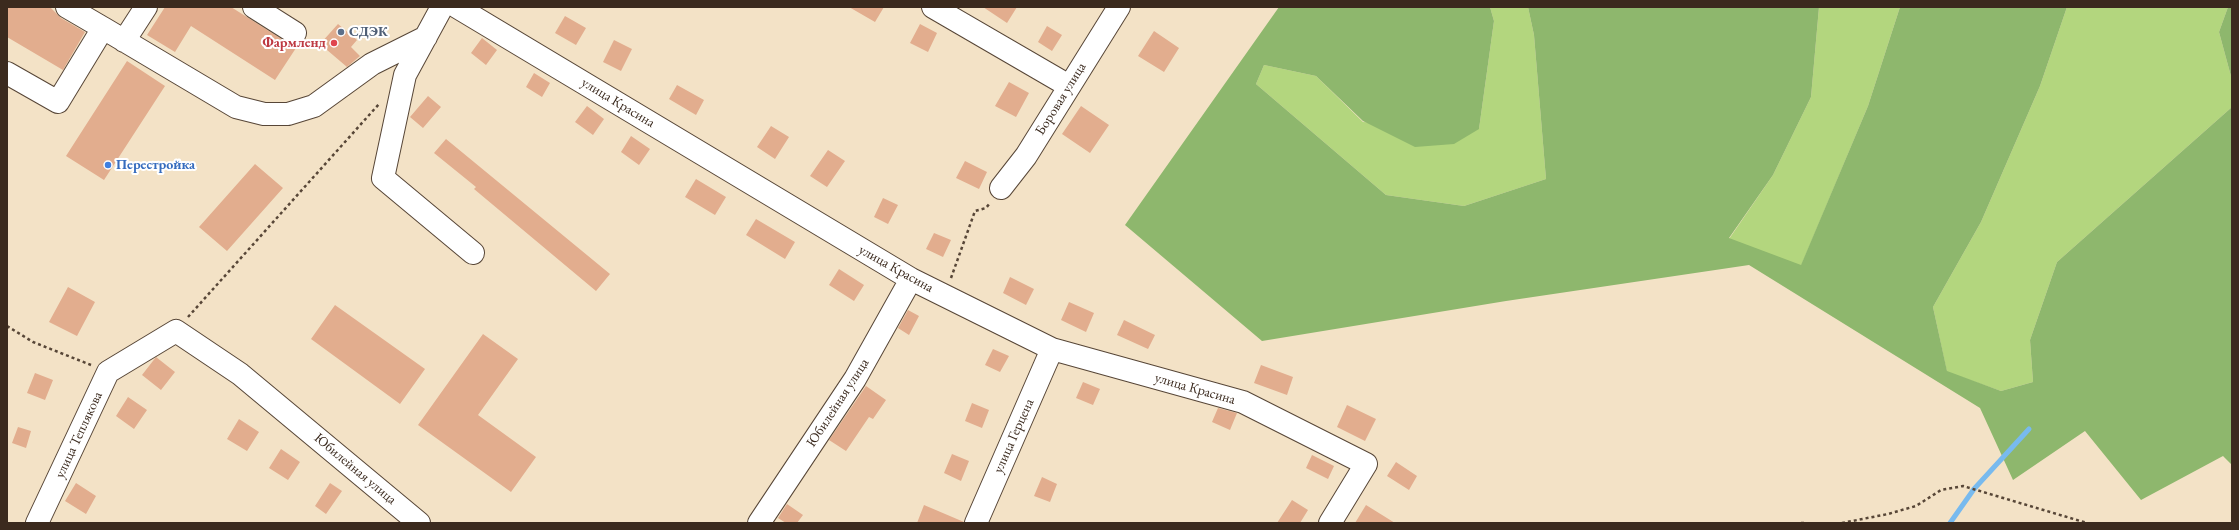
<!DOCTYPE html>
<meta charset="utf-8">
<style>
body{margin:0}
#map{position:relative;width:2239px;height:530px;overflow:hidden;background:#f3e2c6;font-family:"EB Garamond",serif}
canvas{display:block}
.frame{position:absolute;inset:0;border:8px solid #3b2a1e;pointer-events:none}
</style>
<div id="map">
<canvas width="2239" height="530"></canvas>
<div class="frame"></div>
</div>
<script>
const ctx = document.querySelector('canvas').getContext('2d');
ctx.lineJoin = 'round';
function fill(path, color) {
  ctx.fillStyle = color;
  ctx.fill(path, 'evenodd');
}
function poly(rows) {
  const path = new Path2D();
  for (const r of rows) {
    path.moveTo(r[0], r[1]);
    for (let i = 2; i < r.length; i += 2) path.lineTo(r[i], r[i + 1]);
  }
  return path;
}
function trace(path, color, width, dash) {
  ctx.strokeStyle = color;
  ctx.lineWidth = width;
  ctx.lineCap = dash ? 'butt' : 'round';
  ctx.setLineDash(dash || []);
  ctx.stroke(path);
}
function label(font, color, halo, rows, align = 'center') {
  ctx.font = font + ' "EB Garamond",serif';
  ctx.lineWidth = 4;
  ctx.setLineDash([]);
  ctx.textBaseline = 'middle';
  ctx.strokeStyle = halo;
  ctx.fillStyle = color;
  for (const [text, x, y, turn = 0] of rows) {
    ctx.save();
    ctx.translate(x, y);
    ctx.rotate((+turn || 0) * Math.PI / 180);
    ctx.textAlign = isNaN(turn) ? turn : align;
    if (halo) ctx.strokeText(text, 0, 0);
    ctx.fillText(text, 0, 0);
    ctx.restore();
  }
}
fill(poly([
 [1490,7,1528,7,1534,35,1546,179,1464,206,1386,195,1256,84,1264,65,1316,76,1363,122,1479,129,1494,21],
 [1819,7,1900,7,1868,106,1801,266,1729,239,1773,175,1811,97],
 [2067,7,2228,7,2219,32,2232,80,2232,107,2057,262,2030,340,2033,382,2001,391,1947,372,1933,307,1981,222,2040,86]
]), '#b3d67e');
fill(poly([
 [1279,7,1490,7,1494,21,1479,129,1454,144,1415,147,1363,121,1316,76,1264,65,1256,84,1386,195,1464,206,1546,179,1534,35,1528,7,1819,7,1811,97,1773,175,1729,238,1801,265,1868,106,1900,7,2067,7,2040,86,1981,222,1933,307,1947,371,2001,391,2033,382,2030,340,2057,262,2232,107,2232,465,2223,456,2141,500,2085,431,2013,480,1980,408,1749,265,1506,301,1262,341,1125,225],
 [2228,7,2232,7,2232,80,2219,32]
]), '#8eb76d');
trace(poly([
 [1950,523,1974,489,2029,429]
]), '#78baee', 5);
fill(poly([
 [7,7,50,7,61,18,85,32,63,70,7,37],
 [165,7,231,7,296,48,275,80,191,26,175,52,147,35],
 [849,7,884,7,875,22],
 [983,7,1017,7,1007,23],
 [565,16,586,28,576,45,555,33],
 [338,24,357,40,351,47,360,56,347,67,320,44],
 [920,24,937,33,928,52,910,43],
 [1047,26,1062,35,1052,51,1038,42],
 [1154,31,1179,48,1164,72,1138,56],
 [482,38,497,50,486,65,471,53],
 [614,40,632,49,621,71,603,62],
 [127,61,165,86,104,180,66,156],
 [534,73,550,83,542,97,526,87],
 [1009,82,1029,93,1016,117,995,106],
 [677,85,704,100,696,115,669,99],
 [428,96,441,107,423,128,410,117],
 [587,106,604,119,593,135,575,122],
 [1081,106,1109,125,1090,153,1062,134],
 [771,126,789,137,775,159,757,147],
 [631,136,650,149,639,165,621,152],
 [446,139,610,274,596,291,474,189,476,187,434,153],
 [828,150,845,161,827,187,810,176],
 [965,161,987,172,979,189,956,178],
 [255,164,283,188,227,251,199,227],
 [696,179,726,197,715,215,685,197],
 [883,198,898,205,888,224,874,217],
 [756,219,795,242,785,259,746,235],
 [934,233,951,240,943,257,926,249],
 [839,269,864,285,854,301,829,285],
 [1010,277,1034,289,1026,305,1003,293],
 [68,287,95,302,77,336,49,322],
 [1069,302,1094,313,1086,332,1061,320],
 [335,305,425,369,400,404,311,339],
 [908,310,919,316,909,335,898,328],
 [1124,320,1155,335,1148,349,1117,335],
 [483,334,518,359,478,415,536,457,511,492,418,425],
 [993,349,1009,356,1000,372,985,365],
 [156,357,175,372,161,390,142,375],
 [1261,365,1293,377,1287,395,1254,383],
 [35,373,53,380,45,400,27,393],
 [1083,382,1100,389,1093,405,1076,398],
 [866,386,886,400,873,419,869,417,846,451,829,440],
 [128,397,147,410,134,429,116,416],
 [972,403,989,410,982,428,965,421],
 [1347,405,1376,419,1365,441,1337,427],
 [1218,408,1237,413,1230,430,1212,422],
 [239,419,259,432,247,451,227,439],
 [18,427,31,431,26,448,12,443],
 [281,449,300,462,288,480,269,468],
 [952,454,969,461,961,481,944,473],
 [1312,455,1334,466,1328,479,1306,468],
 [1396,462,1417,476,1409,490,1387,476],
 [1042,477,1057,484,1050,502,1034,496],
 [76,483,96,496,86,514,65,501],
 [330,483,342,491,326,514,315,506],
 [1292,500,1308,510,1300,523,1277,523],
 [787,504,803,515,797,523,786,523,778,518],
 [924,505,964,522,964,523,917,523],
 [1366,505,1395,523,1355,523]
]), '#e2ad8e');
const minor = poly([
 [67,7,103,28],
 [254,7,295,33],
 [442,7,405,75,383,178,473,253],
 [457,7,911,279,1052,349,1243,402,1366,464,1330,523],
 [933,7,1069,86],
 [124,41,146,7],
 [7,73,58,102,103,28,236,107,264,114,288,114,314,106,372,64,426,37],
 [1001,188,1026,156,1119,7],
 [37,523,108,372,176,331,240,374,419,523],
 [759,523,855,379,911,279],
 [976,523,1052,349]
]);
trace(minor, '#574637', 24);
trace(poly([
 [951,278,975,211,986,208,990,203],
 [188,317,379,104],
 [7,326,33,342,91,365],
 [1801,523,1805,523],
 [1842,523,1888,514,1916,506,1941,490,1963,486,2087,523]
]), '#574637', 2.5, [3, 3]);
trace(minor, '#fff', 22);
for (const [x, y, r, color] of [
 [341,32,4,"#5c6f8a"],
 [334,43,4,"#e0444e"],
 [108,165,4,"#3f7fe0"]
]) {
  const dot = new Path2D();
  dot.arc(x, y, r, 0, 2 * Math.PI);
  ctx.fillStyle = color;
  ctx.fill(dot);
  trace(dot, '#fff', 1.5);
}
label('bold 14px', '#4e5e75', '#fff', [
 ["СДЭК",349,32]
], 'left');
label('bold 14px', '#be3a42', '#fff', [
 ["Фармленд",326,43]
], 'right');
label('14px', '#3b2a1e', '#fff', [
 ["Боровая улица",1061,99,-58],
 ["улица Красина",618,103,31],
 ["улица Красина",896,269,29],
 ["улица Красина",1195,389,16],
 ["Юбилейная улица",838,403,-57],
 ["улица Теплякова",79,435,-65],
 ["улица Герцена",1014,436,-66],
 ["Юбилейная улица",355,469,40]
]);
label('bold 14px', '#366cbe', '#fff', [
 ["Перестройка",116,165]
], 'left');
</script>
